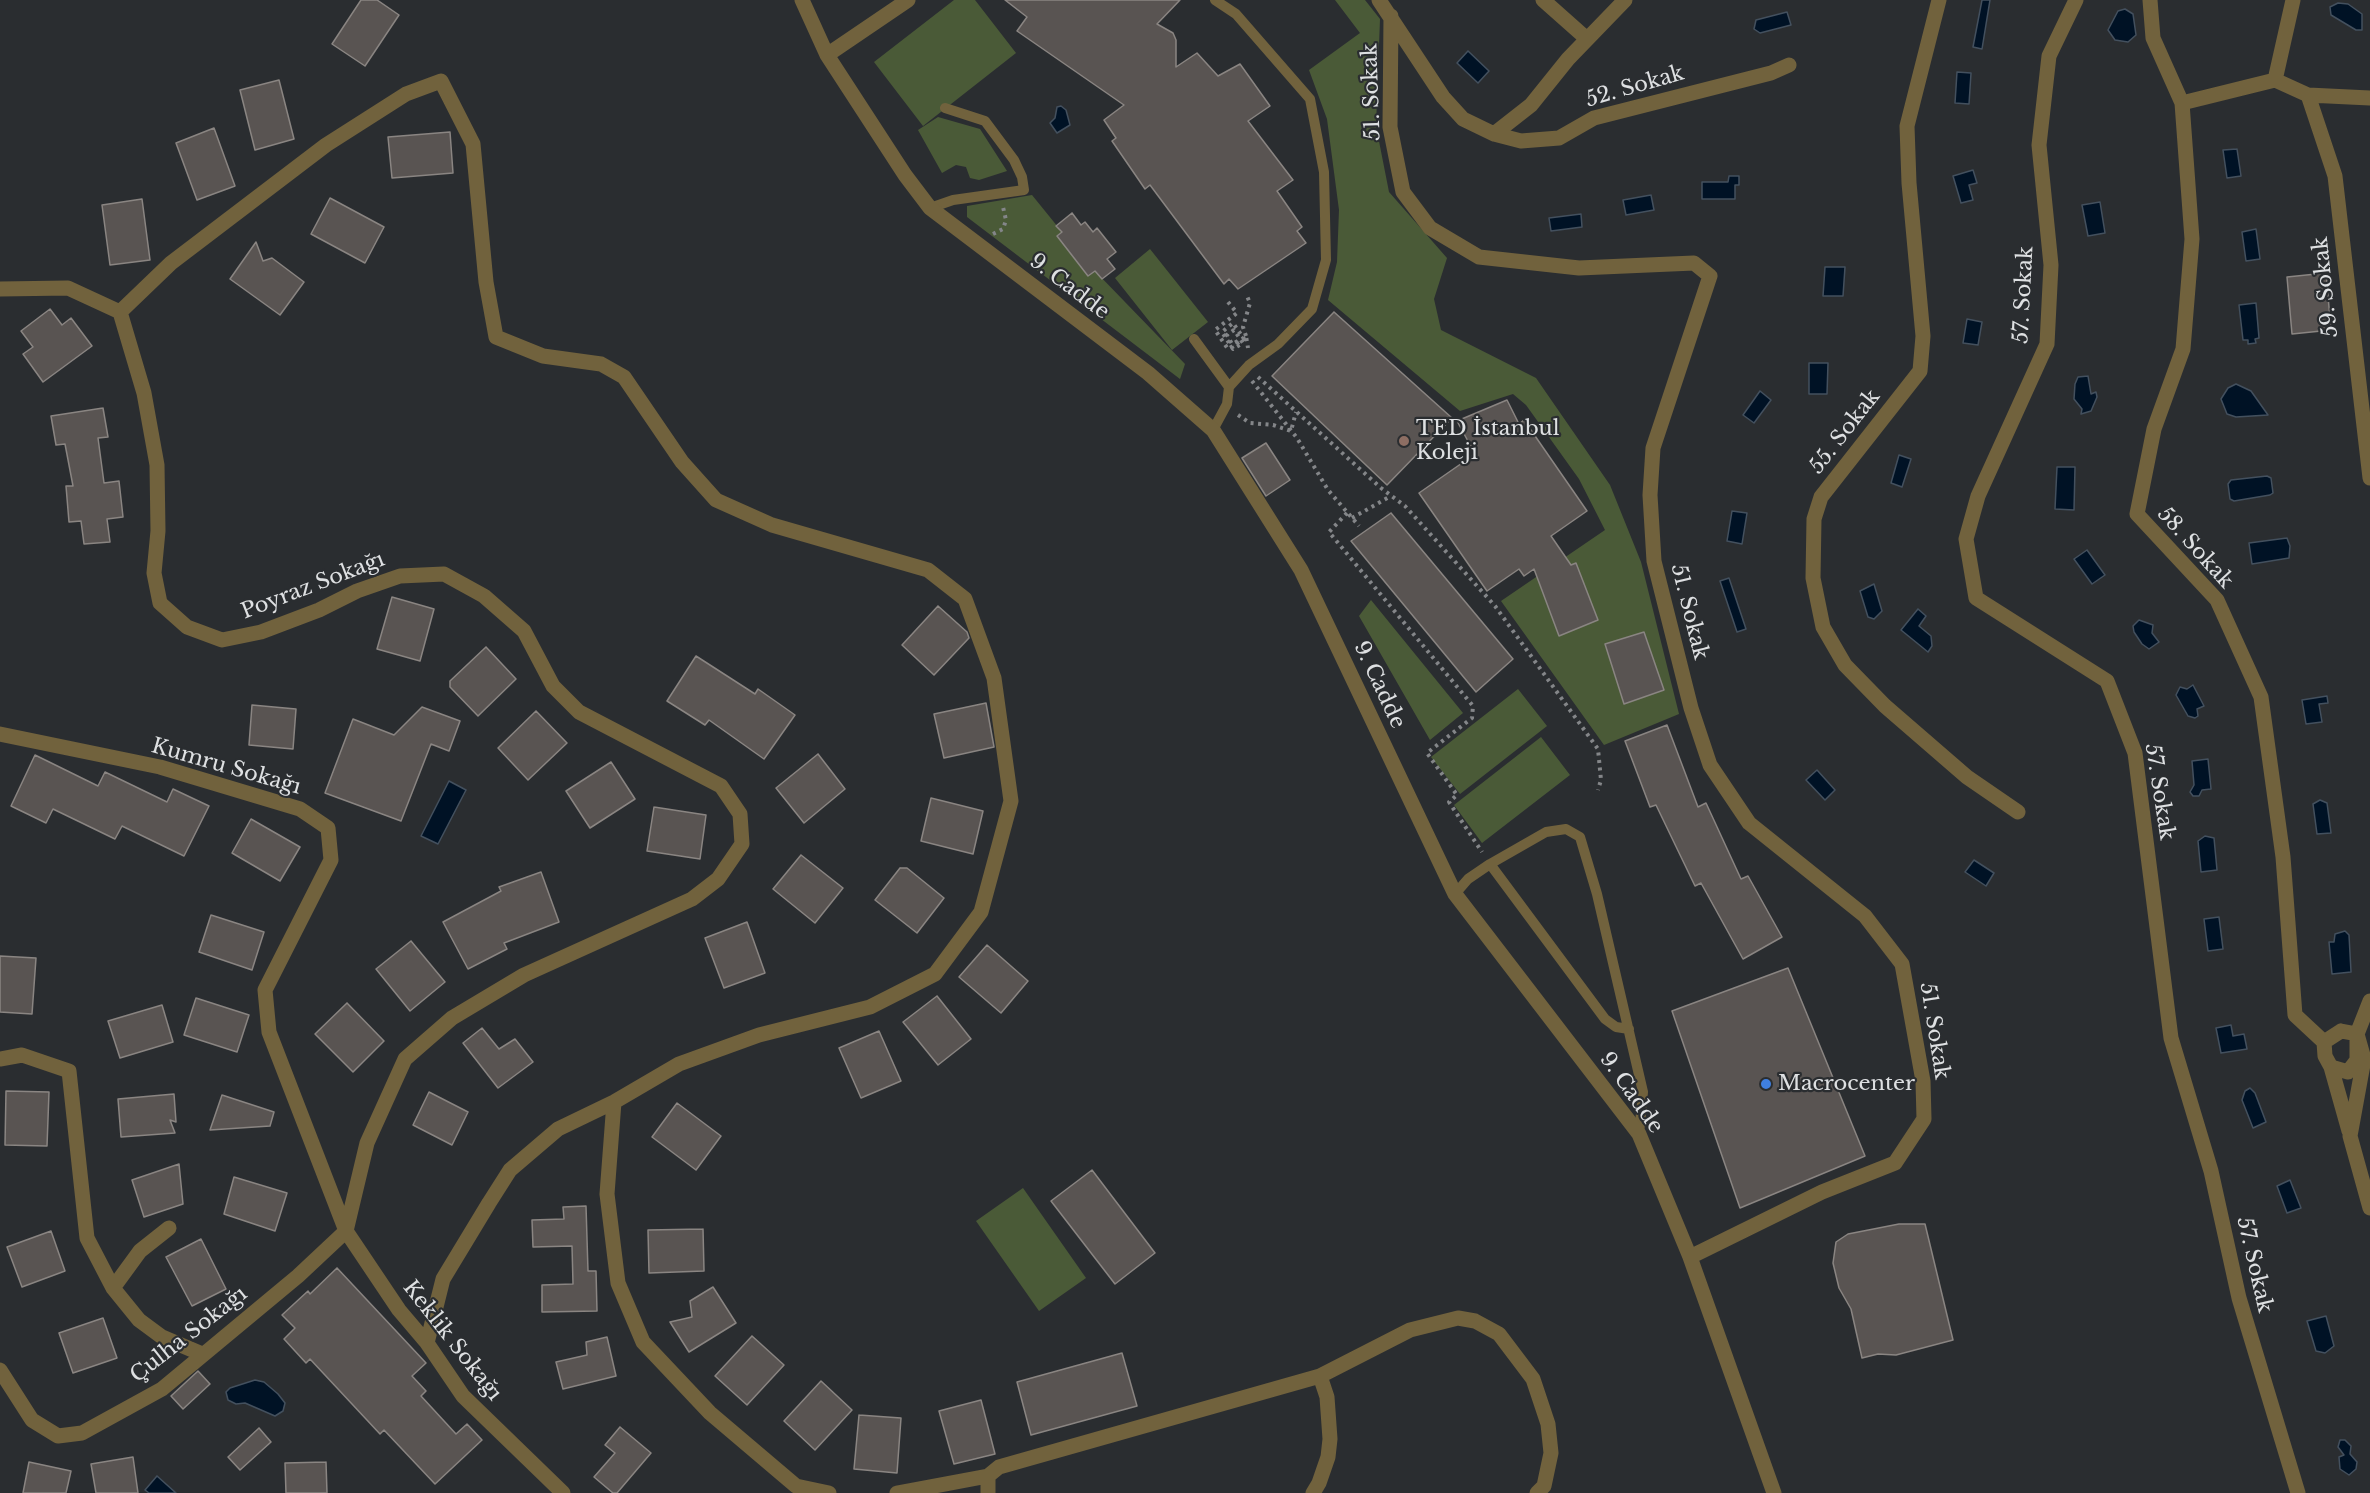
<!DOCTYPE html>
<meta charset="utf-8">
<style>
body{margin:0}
canvas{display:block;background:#2a2d30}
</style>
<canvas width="2370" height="1493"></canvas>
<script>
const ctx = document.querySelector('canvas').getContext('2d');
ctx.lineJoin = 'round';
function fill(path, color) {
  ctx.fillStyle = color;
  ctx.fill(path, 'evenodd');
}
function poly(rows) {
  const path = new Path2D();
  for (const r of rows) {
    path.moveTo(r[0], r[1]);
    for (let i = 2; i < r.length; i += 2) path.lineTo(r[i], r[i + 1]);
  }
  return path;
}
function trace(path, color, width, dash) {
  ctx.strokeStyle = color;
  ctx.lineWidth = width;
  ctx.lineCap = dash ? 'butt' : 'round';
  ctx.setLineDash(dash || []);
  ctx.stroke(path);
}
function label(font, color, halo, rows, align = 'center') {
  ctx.font = font + ' "Libre Baskerville",serif';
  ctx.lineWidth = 4.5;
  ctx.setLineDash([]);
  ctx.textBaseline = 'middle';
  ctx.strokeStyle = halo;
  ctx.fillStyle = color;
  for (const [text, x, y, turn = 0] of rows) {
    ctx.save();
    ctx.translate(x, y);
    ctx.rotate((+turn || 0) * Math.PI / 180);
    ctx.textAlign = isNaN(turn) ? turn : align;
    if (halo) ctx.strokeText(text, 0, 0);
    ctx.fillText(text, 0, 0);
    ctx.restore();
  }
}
fill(poly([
 [954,0,975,0,1016,53,923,126,874,62],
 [1335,0,1365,0,1380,19,1376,126,1389,192,1447,258,1434,299,1441,330,1536,378,1610,485,1641,562,1679,714,1604,745,1501,601,1605,530,1579,479,1526,405,1513,394,1460,411,1328,300,1337,262,1339,210,1327,119,1309,70,1360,33],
 [938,117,980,129,1007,171,979,180,970,178,966,167,956,165,942,173,918,130],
 [1032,195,1062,232,1057,236,1088,276,1095,271,1185,364,1180,379,967,217,967,206],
 [1150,249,1208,322,1172,350,1115,278],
 [1371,600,1463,713,1430,740,1359,616],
 [1518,689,1547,726,1460,794,1431,757],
 [1541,737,1570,775,1482,843,1454,805],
 [1023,1188,1086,1278,1039,1311,976,1221]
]), '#4a5a37');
const water = poly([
 [1982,0,1990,0,1982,49,1973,47,1982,0],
 [2338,3,2348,4,2362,14,2362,30,2356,30,2331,15,2330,7,2338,3],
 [2125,9,2133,14,2136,35,2128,42,2115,40,2108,30,2118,11,2125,9],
 [1787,12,1791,25,1760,33,1754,29,1756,20,1787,12],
 [1468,51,1489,71,1478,83,1457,63,1468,51],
 [1957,72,1971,73,1969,104,1955,103,1957,72],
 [1061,106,1066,110,1070,125,1057,133,1050,123,1055,118,1057,107,1061,106],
 [2237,149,2241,176,2227,178,2223,150,2237,149],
 [1973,170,1977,183,1969,185,1973,200,1961,203,1953,176,1973,170],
 [1729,176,1739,176,1739,185,1735,185,1735,199,1702,199,1702,182,1728,182,1729,176],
 [1651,195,1654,210,1626,215,1623,200,1651,195],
 [2100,202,2105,233,2088,236,2082,205,2100,202],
 [1581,214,1582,227,1551,231,1549,218,1581,214],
 [2256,229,2260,259,2246,261,2242,232,2256,229],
 [1825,267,1845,267,1843,296,1823,296,1825,267],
 [2256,303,2259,338,2255,339,2256,343,2248,344,2248,340,2243,340,2239,305,2256,303],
 [1967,319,1982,322,1978,345,1963,343,1967,319],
 [1809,363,1828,363,1827,394,1809,394,1809,363],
 [2088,376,2091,394,2096,392,2097,397,2091,411,2081,414,2082,409,2074,399,2075,384,2078,377,2088,376],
 [2236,384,2251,391,2268,415,2236,417,2227,414,2221,399,2228,388,2236,384],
 [1760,391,1771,400,1754,423,1743,415,1760,391],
 [1899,455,1911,459,1902,487,1891,483,1899,455],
 [2057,467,2075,467,2074,510,2055,509,2057,467],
 [2267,476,2271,478,2273,493,2270,495,2234,501,2230,499,2228,484,2231,480,2267,476],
 [1732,511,1747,513,1742,544,1727,541,1732,511],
 [2287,538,2290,546,2289,558,2252,564,2249,543,2287,538],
 [2087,550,2105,575,2092,584,2074,559,2087,550],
 [1729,578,1746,629,1737,632,1720,581,1729,578],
 [1874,584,1882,611,1874,619,1868,617,1860,591,1874,584],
 [1918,609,1926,616,1919,626,1931,636,1932,646,1928,652,1901,630,1918,609],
 [2139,620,2153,625,2152,633,2159,642,2149,649,2142,644,2134,632,2133,626,2139,620],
 [2193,685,2204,706,2197,709,2198,716,2195,718,2188,716,2176,695,2180,687,2187,689,2193,685],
 [2327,696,2328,703,2319,704,2322,722,2306,724,2302,700,2327,696],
 [2208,759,2211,789,2202,790,2199,796,2193,796,2190,792,2194,785,2192,761,2208,759],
 [1817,770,1835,790,1825,800,1806,780,1817,770],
 [449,781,466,790,438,844,421,836,449,781],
 [2320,800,2327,803,2331,833,2317,834,2313,804,2320,800],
 [2205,836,2214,838,2217,870,2201,872,2198,841,2205,836],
 [1974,860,1994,873,1986,886,1965,872,1974,860],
 [2219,917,2223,949,2208,951,2204,919,2219,917],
 [2345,931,2349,935,2351,972,2332,974,2329,942,2334,942,2335,934,2345,931],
 [2231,1025,2233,1036,2244,1034,2247,1049,2221,1053,2216,1028,2231,1025],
 [2250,1088,2255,1093,2266,1122,2253,1128,2242,1100,2245,1091,2250,1088],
 [2290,1180,2301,1208,2287,1213,2277,1186,2290,1180],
 [2326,1316,2334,1346,2325,1353,2316,1351,2307,1321,2326,1316],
 [255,1380,264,1382,278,1394,285,1403,283,1411,275,1416,245,1403,236,1404,228,1400,226,1392,230,1388,255,1380],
 [2340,1440,2345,1440,2351,1446,2350,1454,2357,1462,2356,1469,2349,1475,2340,1469,2339,1457,2344,1455,2338,1447,2340,1440],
 [157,1476,176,1493,149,1493,145,1490,157,1476]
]);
fill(water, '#001225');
trace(water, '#43505e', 1.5);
const building = poly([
 [361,0,377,0,399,15,365,66,332,44,361,0],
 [1005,0,1180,0,1157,24,1173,33,1176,40,1176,67,1197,53,1218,76,1240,64,1270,106,1248,121,1293,180,1277,191,1302,227,1297,231,1306,243,1238,289,1229,279,1224,284,1150,185,1145,189,1112,141,1116,138,1104,120,1124,105,1017,31,1027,17,1005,0],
 [279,80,294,139,255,150,240,90,279,80],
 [214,128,235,186,197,200,176,143,214,128],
 [450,132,453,173,392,178,388,137,450,132],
 [330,198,384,227,365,263,311,234,330,198],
 [142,199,150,260,110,265,102,205,142,199],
 [1072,213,1081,225,1085,222,1093,232,1097,228,1116,252,1107,259,1115,269,1102,279,1095,271,1088,276,1057,236,1062,232,1056,226,1072,213],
 [256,242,263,261,272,258,304,282,280,315,230,279,256,242],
 [2326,273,2331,330,2292,334,2287,277,2326,273],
 [50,309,62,325,71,318,92,346,43,382,23,354,33,347,21,331,50,309],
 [1334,312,1452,418,1387,485,1272,376,1334,312],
 [1507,400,1519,424,1524,420,1587,511,1551,536,1571,565,1576,563,1598,620,1559,636,1534,569,1524,576,1519,569,1487,591,1419,493,1475,454,1457,421,1507,400],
 [103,408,108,437,98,438,104,483,119,481,123,517,107,519,110,542,84,544,81,521,69,522,66,486,73,486,65,444,56,445,51,416,103,408],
 [1266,443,1290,480,1266,496,1242,458,1266,443],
 [1391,513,1513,659,1476,692,1351,541,1391,513],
 [392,597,434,609,420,661,377,649,392,597],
 [938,606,967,632,969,638,934,675,902,645,938,606],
 [1644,632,1664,690,1624,704,1605,644,1644,632],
 [486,647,516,679,478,716,450,687,450,681,486,647],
 [696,656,755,694,758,689,795,715,764,759,709,720,705,725,667,701,696,656],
 [986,703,994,747,944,758,934,714,986,703],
 [252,705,296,709,293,749,249,745,252,705],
 [422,707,460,721,449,751,431,744,401,821,325,793,353,719,394,735,422,707],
 [536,711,567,743,528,780,498,748,536,711],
 [1667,725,1698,807,1706,803,1741,879,1748,876,1782,937,1743,959,1701,883,1695,886,1656,805,1650,807,1625,741,1667,725],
 [818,754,845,789,804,823,776,788,818,754],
 [35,755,98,786,105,772,167,802,173,789,209,806,184,856,122,826,115,839,53,809,46,823,11,806,35,755],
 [611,762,635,799,590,828,566,791,611,762],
 [931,798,983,811,973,854,921,841,931,798],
 [654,807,706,815,700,859,647,851,654,807],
 [251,819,300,847,280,881,232,853,251,819],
 [801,855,843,888,815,923,773,889,801,855],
 [900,868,907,868,944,898,917,933,875,900,900,868],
 [541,872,559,922,504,943,507,949,468,969,443,922,501,891,499,887,541,872],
 [211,915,264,932,252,970,199,952,211,915],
 [747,922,765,973,724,988,705,938,747,922],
 [411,941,445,982,410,1011,376,969,411,941],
 [987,945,1028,981,1001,1013,959,977,987,945],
 [0,956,36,958,32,1014,0,1012,0,956],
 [1788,968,1865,1156,1740,1208,1672,1011,1788,968],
 [937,996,971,1039,938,1065,903,1022,937,996],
 [196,998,249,1015,237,1052,184,1035,196,998],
 [347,1003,384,1041,353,1072,315,1034,347,1003],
 [162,1005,173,1042,120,1058,108,1021,162,1005],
 [482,1028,499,1049,515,1039,533,1062,498,1088,463,1043,482,1028],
 [879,1031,901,1081,861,1098,839,1048,879,1031],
 [6,1091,49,1092,47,1146,5,1145,6,1091],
 [429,1092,468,1112,452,1145,413,1125,429,1092],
 [174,1094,176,1122,170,1120,175,1133,121,1137,118,1099,174,1094],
 [222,1095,274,1112,270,1126,210,1130,222,1095],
 [677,1103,721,1136,696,1170,652,1137,677,1103],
 [179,1164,183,1204,144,1217,132,1180,179,1164],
 [1092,1170,1155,1253,1115,1284,1051,1201,1092,1170],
 [234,1177,287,1193,275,1231,224,1214,234,1177],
 [586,1206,588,1271,596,1271,597,1311,542,1312,542,1285,573,1284,572,1246,533,1247,532,1220,564,1219,563,1207,586,1206],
 [1899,1224,1925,1224,1953,1340,1896,1355,1878,1354,1862,1358,1851,1309,1839,1288,1833,1263,1836,1242,1848,1234,1899,1224],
 [703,1229,704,1271,649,1273,648,1230,703,1229],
 [51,1231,65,1271,22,1287,7,1247,51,1231],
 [201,1239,226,1289,192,1306,166,1257,201,1239],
 [337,1268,426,1363,412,1376,426,1391,421,1396,456,1434,467,1424,482,1440,435,1484,384,1430,380,1434,310,1359,306,1363,284,1339,295,1328,282,1315,308,1291,310,1294,337,1268],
 [713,1287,736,1323,689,1352,670,1322,692,1317,690,1301,713,1287],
 [103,1318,117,1358,73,1373,59,1333,103,1318],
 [752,1336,784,1365,747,1405,715,1376,752,1336],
 [607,1337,616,1376,563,1389,556,1362,587,1355,586,1342,607,1337],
 [1122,1353,1137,1406,1031,1435,1017,1382,1122,1353],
 [198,1371,210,1384,183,1409,171,1396,198,1371],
 [821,1381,852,1410,815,1450,784,1421,821,1381],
 [981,1400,995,1454,954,1464,939,1411,981,1400],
 [859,1415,901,1418,897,1473,854,1469,859,1415],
 [620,1427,651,1453,617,1493,613,1493,594,1477,615,1453,605,1445,620,1427],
 [259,1428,271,1442,240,1470,228,1457,259,1428],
 [133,1457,138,1493,96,1493,91,1464,133,1457],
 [29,1462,71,1471,66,1493,23,1493,29,1462],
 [326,1462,327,1493,286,1493,285,1463,326,1462]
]);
fill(building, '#595452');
trace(building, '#8a8582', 1.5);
trace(poly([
 [993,234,1003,229,1006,220,1003,207],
 [1228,302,1237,313,1215,330,1228,349,1244,339,1233,323,1222,332,1233,349,1243,343,1234,330,1227,335,1232,344,1242,339,1246,336,1248,348],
 [1246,336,1243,327,1250,303,1247,296],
 [1258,377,1381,488,1405,506,1495,606,1598,749,1601,780,1598,790],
 [1252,381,1297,438,1328,490,1359,526],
 [1238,415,1250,423,1273,425,1291,431,1296,412],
 [1347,513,1329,532,1473,706,1472,718,1427,753,1457,795,1449,802,1482,852],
 [1352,518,1391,496]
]), '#848689', 4, [3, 4.5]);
trace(poly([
 [1215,0,1236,14,1310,99,1324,172,1326,260,1312,309,1278,344,1249,365,1229,387],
 [930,208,953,200,1024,190,1022,177,1014,160,985,121,945,108],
 [1194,339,1229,387,1227,404,1213,430],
 [1490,864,1605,1019,1616,1027,1629,1029],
 [1455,894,1468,879,1490,864,1546,832,1566,829,1580,837,1597,894,1643,1092,1639,1134]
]), '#71623d', 10);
trace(poly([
 [802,0,827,55,905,175,930,208,1148,373,1213,430,1301,570,1455,894,1639,1134,1690,1257,1774,1493],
 [1379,0,1443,97,1463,119,1494,134,1531,105,1568,59,1625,0],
 [1543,0,1587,39],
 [1939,0,1907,126,1909,183,1923,336,1920,371,1821,497,1814,519,1813,578,1823,627,1845,665,1885,706,1967,777,2018,812],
 [2076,0,2049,56,2039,145,2051,265,2047,344,1978,496,1966,539,1976,598,2107,681,2135,753,2171,1038,2211,1171,2239,1298,2298,1493],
 [2150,0,2153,38,2182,103,2192,239,2183,349,2154,429,2137,514,2217,600,2261,697,2283,857,2295,1015,2324,1042],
 [1391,16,1390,127,1403,192,1430,228,1479,257,1579,268,1694,263,1710,276,1653,448,1650,495,1654,561,1691,708,1710,765,1749,823,1865,916,1902,964,1923,1081,1924,1119,1895,1163,1822,1192,1690,1257],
 [827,55,908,0],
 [2275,80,2293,0],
 [2308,95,2335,176,2370,478],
 [2182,103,2275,80,2308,95,2370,98],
 [1494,134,1521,141,1559,138,1594,118,1771,73,1789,65],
 [0,289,68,288,120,312,144,393,157,465,158,531,154,573,160,603,187,627,222,640,261,632,319,610,357,591,400,576,444,574,484,596,524,631,553,686,579,712,721,786,740,814,742,844,718,879,692,899,524,975,452,1018,405,1059,367,1143,346,1231],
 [120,312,171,263,326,145,406,94,441,81,473,144,486,282,496,337,543,356,601,364,624,377,682,462,716,500,772,525,928,570,965,599,994,678,1011,801,981,912,935,974,870,1007,759,1035,679,1064,614,1102,558,1129,510,1170,489,1203,443,1279,427,1343],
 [0,734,160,767,300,809,328,828,331,860,265,990,269,1032,346,1231,399,1310,427,1343,463,1396,563,1493],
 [2370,1001,2357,1034,2364,1059,2350,1136,2370,1208],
 [2341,1031,2357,1034,2357,1060,2348,1072,2331,1067,2325,1056,2324,1042,2341,1031],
 [0,1059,22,1055,69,1071,87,1238,113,1288,139,1320,162,1337,202,1354],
 [2331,1067,2349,1131],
 [614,1102,607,1194,618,1283,643,1342,710,1413,796,1486,829,1493],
 [113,1288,140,1251,169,1228],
 [0,1370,32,1420,58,1436,82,1433,162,1389,298,1276,346,1231],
 [897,1493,988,1476],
 [988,1493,988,1476,999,1467,1320,1376,1410,1330,1458,1318,1475,1321,1499,1334,1533,1379,1548,1424,1551,1453,1544,1486,1537,1493],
 [1313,1493,1319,1483,1328,1457,1330,1439,1327,1397,1320,1376]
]), '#71623d', 15);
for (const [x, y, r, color] of [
 [1404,441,6,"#8d6e63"],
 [1766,1084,6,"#3f7fe0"]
]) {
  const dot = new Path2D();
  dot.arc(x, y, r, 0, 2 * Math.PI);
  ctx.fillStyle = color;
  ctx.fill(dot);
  trace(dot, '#2a2d30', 2);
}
label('21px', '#dee0e2', '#2a2d30', [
 ["52. Sokak",1635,87,-16],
 ["51. Sokak",1372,92,-92],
 ["9. Cadde",1069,287,37],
 ["59. Sokak",2326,287,-96],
 ["57. Sokak",2024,295,-87],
 ["55. Sokak",1845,432,-52],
 ["58. Sokak",2195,548,48],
 ["Poyraz Sokağı",313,586,-21],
 ["51. Sokak",1689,612,76],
 ["9. Cadde",1379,685,65],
 ["Kumru Sokağı",226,767,16],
 ["57. Sokak",2159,792,81],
 ["51. Sokak",1934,1031,81],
 ["9. Cadde",1631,1093,55],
 ["57. Sokak",2254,1265,77],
 ["Çulha Sokağı",189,1335,-38],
 ["Keklik Sokağı",452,1341,52]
]);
label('21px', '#dee0e2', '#2a2d30', [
 ["TED İstanbul",1416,429],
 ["Koleji",1416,453],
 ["Macrocenter",1778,1084]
], 'left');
</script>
